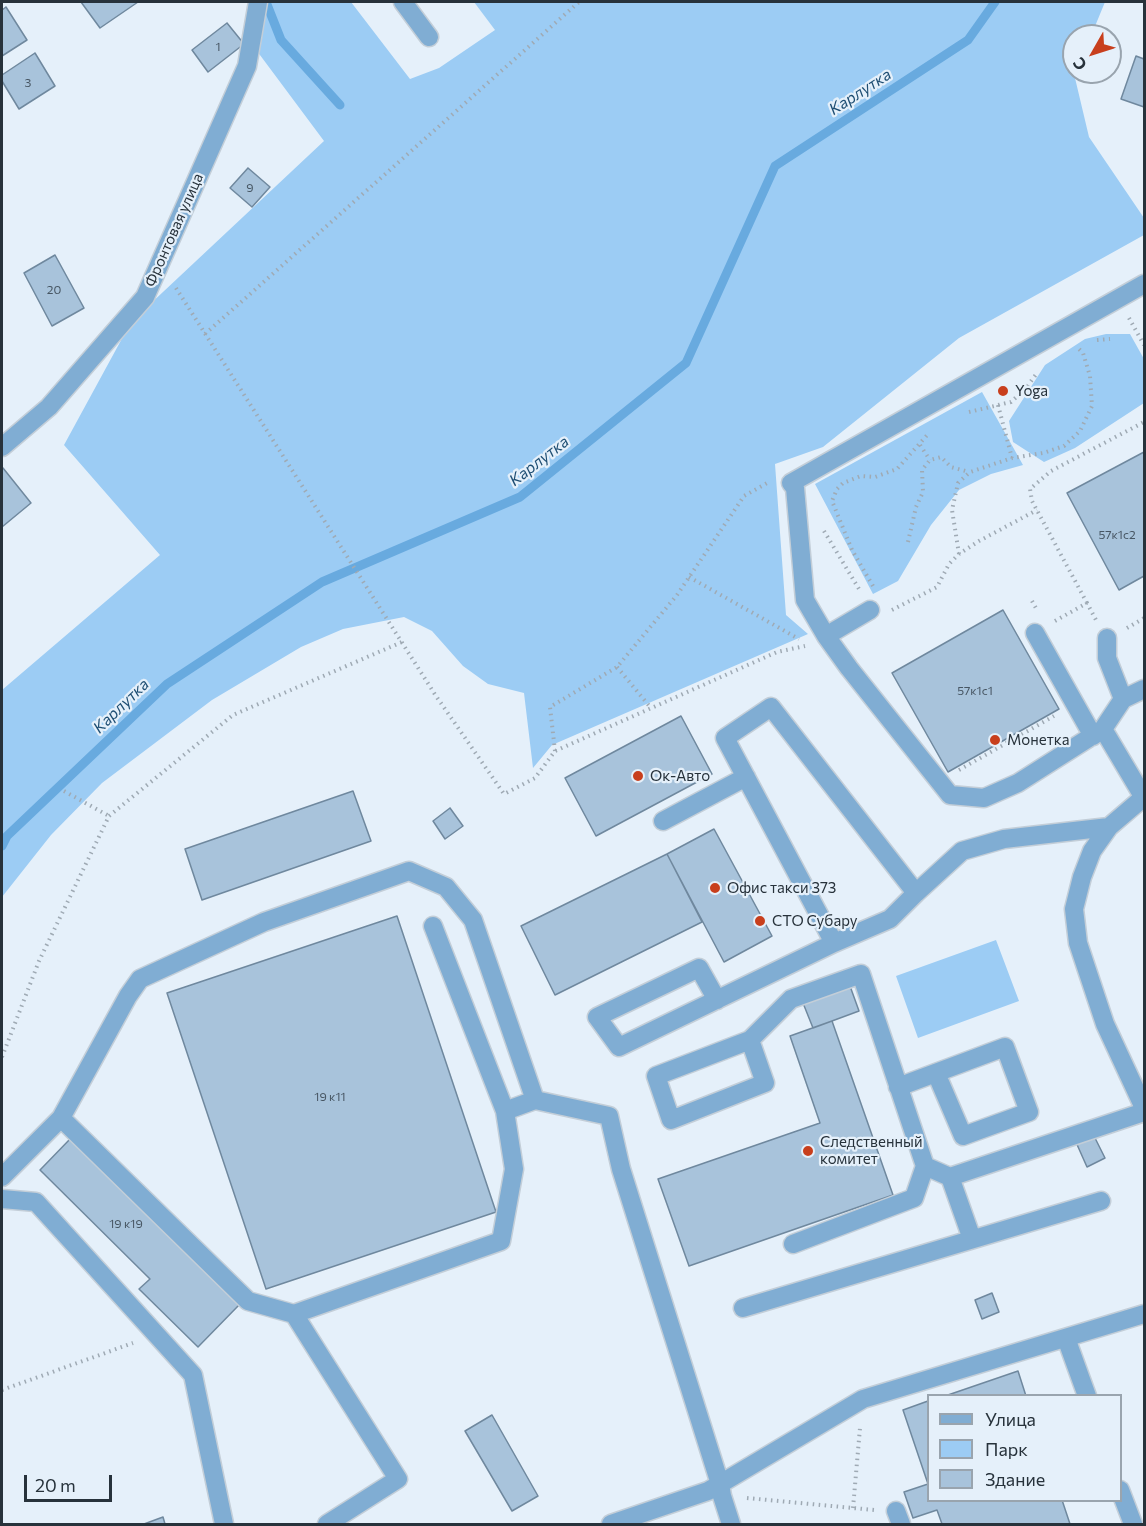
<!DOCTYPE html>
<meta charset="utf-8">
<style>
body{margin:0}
#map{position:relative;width:1146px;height:1526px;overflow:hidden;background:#e5f0fa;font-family:Commissioner,sans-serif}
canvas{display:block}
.frame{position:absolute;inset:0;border:3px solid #27323b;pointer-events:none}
.legend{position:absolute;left:927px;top:1394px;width:195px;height:108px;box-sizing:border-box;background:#e5f0fa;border:2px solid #99a4ae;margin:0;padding:8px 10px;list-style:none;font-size:18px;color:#27323b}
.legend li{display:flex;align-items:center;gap:12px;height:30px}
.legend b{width:30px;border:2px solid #99a4ae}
.north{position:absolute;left:1062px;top:24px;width:60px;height:60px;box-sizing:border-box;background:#e5f0fa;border:2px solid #99a4ae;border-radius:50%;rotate:231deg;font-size:16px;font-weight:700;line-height:24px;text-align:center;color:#27323b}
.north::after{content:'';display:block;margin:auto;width:21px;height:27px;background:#c83f1d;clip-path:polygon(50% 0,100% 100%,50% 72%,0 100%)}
.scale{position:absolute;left:24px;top:1475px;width:88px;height:27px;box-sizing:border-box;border:3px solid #27323b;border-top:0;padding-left:8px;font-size:18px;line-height:21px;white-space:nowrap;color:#27323b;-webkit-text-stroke:4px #e5f0fa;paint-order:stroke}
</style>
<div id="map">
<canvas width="1146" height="1526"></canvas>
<div class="frame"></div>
<ul class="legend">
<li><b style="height:8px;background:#80add3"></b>Улица</li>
<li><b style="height:16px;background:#9cccf4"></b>Парк</li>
<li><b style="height:16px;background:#a8c3db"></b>Здание</li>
</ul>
<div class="north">С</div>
<div class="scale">20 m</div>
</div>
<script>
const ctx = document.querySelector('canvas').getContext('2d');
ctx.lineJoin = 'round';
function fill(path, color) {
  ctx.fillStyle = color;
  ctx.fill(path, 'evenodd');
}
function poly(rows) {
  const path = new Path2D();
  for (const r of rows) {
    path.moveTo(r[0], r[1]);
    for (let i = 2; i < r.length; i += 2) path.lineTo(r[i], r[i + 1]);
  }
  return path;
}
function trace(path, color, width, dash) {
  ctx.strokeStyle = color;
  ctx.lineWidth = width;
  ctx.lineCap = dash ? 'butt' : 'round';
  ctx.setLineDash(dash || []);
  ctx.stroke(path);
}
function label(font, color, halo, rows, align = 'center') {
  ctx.font = font + ' Commissioner,sans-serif';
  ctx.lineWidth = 4.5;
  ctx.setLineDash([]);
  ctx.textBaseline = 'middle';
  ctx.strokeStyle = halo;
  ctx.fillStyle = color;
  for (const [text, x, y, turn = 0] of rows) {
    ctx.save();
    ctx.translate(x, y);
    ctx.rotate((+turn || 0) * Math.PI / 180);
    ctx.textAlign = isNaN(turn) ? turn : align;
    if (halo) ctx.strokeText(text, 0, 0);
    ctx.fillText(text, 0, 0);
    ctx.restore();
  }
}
fill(poly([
 [262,2,351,2,410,79,439,68,495,30,474,2,1105,2,1091,36,1074,36,1074,72,1077,72,1075,78,1089,137,1144,218,1144,235,959,338,823,447,775,464,786,615,808,634,552,745,533,768,524,693,488,684,463,666,432,631,404,617,343,629,301,647,212,700,102,783,51,835,2,897,2,690,160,555,64,445,131,322,324,141,254,47],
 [1106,334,1130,334,1144,359,1144,403,1075,448,1044,462,1013,442,1009,421,1045,365,1085,339],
 [982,392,1023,465,991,474,959,490,931,525,898,581,873,594,815,484],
 [996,940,1019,1001,918,1038,896,976]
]), '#9cccf4');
trace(poly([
 [266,2,281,40,340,105],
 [2,846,7,836,167,684,322,582,520,497,686,363,775,166,968,40,995,2]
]), '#68aadf', 9);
const building = poly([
 [81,2,138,2,100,28,81,2],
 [6,7,27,40,2,56,2,10,6,7],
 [227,23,244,44,208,72,192,50,227,23],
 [35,53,55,86,19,109,2,81,2,75,35,53],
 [1136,56,1144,59,1144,107,1121,99,1136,56],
 [248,168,270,187,252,207,230,188,248,168],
 [55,255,84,308,52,326,24,273,55,255],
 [1144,452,1144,576,1119,590,1067,493,1144,452],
 [3,468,31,503,2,527,2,470,3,468],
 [1003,610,1059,709,948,772,892,673,1003,610],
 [681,716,712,774,596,836,565,778,681,716],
 [353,791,371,841,202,900,185,849,353,791],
 [450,808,463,826,445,839,433,821,450,808],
 [714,829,772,936,724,962,667,854,714,829],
 [667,854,702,922,555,995,521,926,667,854],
 [397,916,496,1212,266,1289,167,993,397,916],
 [850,986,859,1011,813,1028,803,1003,850,986],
 [832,1021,893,1195,689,1266,658,1179,820,1123,790,1036,832,1021],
 [1092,1132,1105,1158,1087,1167,1075,1140,1092,1132],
 [71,1138,239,1305,198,1347,139,1289,150,1279,40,1170,71,1138],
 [992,1293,999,1312,982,1319,975,1300,992,1293],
 [1018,1371,1026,1396,945,1396,1018,1371],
 [928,1401,928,1500,1062,1500,1070,1524,942,1524,937,1510,913,1518,904,1492,928,1484,903,1410,928,1401],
 [492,1415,538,1496,512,1511,465,1431,492,1415],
 [163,1517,165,1524,144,1524,163,1517]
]);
fill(building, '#a8c3db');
trace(building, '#6f889e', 1.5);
const minor = poly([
 [403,2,429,37],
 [2,447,49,407,145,297,247,66,258,2],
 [1035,633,1093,736],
 [826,636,870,610],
 [1107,638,1107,658,1123,699],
 [1103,729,1123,699,1144,689],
 [1144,797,1109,827,1092,851,1082,877,1074,909,1078,943,1105,1024,1144,1108],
 [1144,798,1103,729,1018,783,984,798,950,795,849,668,826,636,805,600,795,488,791,483,1144,284],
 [663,821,746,777],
 [916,893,890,919,834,943,725,738,771,707,916,893,962,851,1004,839,1109,827],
 [433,926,505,1111],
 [717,1000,699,968,597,1017,619,1047,834,943],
 [750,1040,765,1083,671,1120,656,1076,750,1040,791,999,861,974,925,1166,950,1177,1144,1112],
 [898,1087,1005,1047,1029,1112,963,1136,936,1073],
 [61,1118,248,1301,294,1314,398,1479,327,1524],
 [2,1177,61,1118,128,996,140,979,264,922,409,871,446,887,473,920,535,1100,609,1116,621,1169,720,1484,863,1399,1144,1314],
 [950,1177,972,1239],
 [2,1199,36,1202,193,1375,224,1524],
 [793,1244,914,1198,925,1166],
 [743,1308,1101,1201],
 [294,1314,501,1241,514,1169,505,1111,535,1100],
 [1066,1338,1087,1396],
 [1120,1490,1133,1524],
 [896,1511,901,1524],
 [611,1524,708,1491,720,1484,722,1496,731,1524]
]);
trace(minor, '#c3ced8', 21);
trace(poly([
 [176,288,436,696,504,794,535,778,555,751,777,652,805,646],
 [1129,318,1144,345],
 [205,334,579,2],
 [1097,340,1110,339],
 [998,405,1012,458],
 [969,412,1011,402,1026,388,1037,373],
 [920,445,930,460],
 [824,531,859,589],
 [908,542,916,507,923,492,922,470,930,460,941,457,951,467,969,472],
 [959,554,952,510,958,483,970,472,1012,458,1043,453,1064,446,1080,431,1092,406,1090,376,1083,353,1078,348],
 [689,577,799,639],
 [873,586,852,550,832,501,837,489,843,483,861,476,875,477,897,469,929,433],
 [1032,601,1037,610],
 [1087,603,1032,501,1030,489,1051,471,1144,422],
 [892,610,937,587,949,564,959,554,979,541,1037,510],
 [1055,621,1087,603,1096,620],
 [1127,628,1144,618],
 [617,667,651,708],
 [555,751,550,707,617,667,677,595,744,496,769,482],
 [959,770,1054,716],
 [64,791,109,816],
 [2,1057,39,961,109,816,233,715,402,642],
 [2,1390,133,1343],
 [747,1498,874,1510],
 [853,1508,860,1428]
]), '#9faab4', 4, [1.5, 4.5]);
trace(minor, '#80add3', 18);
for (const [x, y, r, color] of [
 [1003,391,6,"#c83f1d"],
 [995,740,6,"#c83f1d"],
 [638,776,6,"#c83f1d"],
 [715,888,6,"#c83f1d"],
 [760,921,6,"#c83f1d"],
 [808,1151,6,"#c83f1d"]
]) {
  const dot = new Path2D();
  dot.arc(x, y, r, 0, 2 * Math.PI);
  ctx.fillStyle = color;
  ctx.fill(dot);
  trace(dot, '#e5f0fa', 2);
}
label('12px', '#475663', null, [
 ["1",218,47],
 ["3",28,83],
 ["9",250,188],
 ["20",54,290],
 ["57к1с2",1117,535],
 ["57к1с1",975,691],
 ["19 к11",330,1097],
 ["19 к19",126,1224]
]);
label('15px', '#27323b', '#e5f0fa', [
 ["Фронтовая улица",174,230,-66]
]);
label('15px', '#27323b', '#e5f0fa', [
 ["Yoga",1015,391],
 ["Монетка",1007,740],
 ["Ок-Авто",650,776],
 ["Офис такси 373",727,888],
 ["СТО Субару",772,921],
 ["Следственный",820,1142],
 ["комитет",820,1159]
], 'left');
label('italic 16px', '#1e4e73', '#e5f0fa', [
 ["Карлутка",860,92,-33],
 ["Карлутка",539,461,-38],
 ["Карлутка",121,706,-44]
]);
</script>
